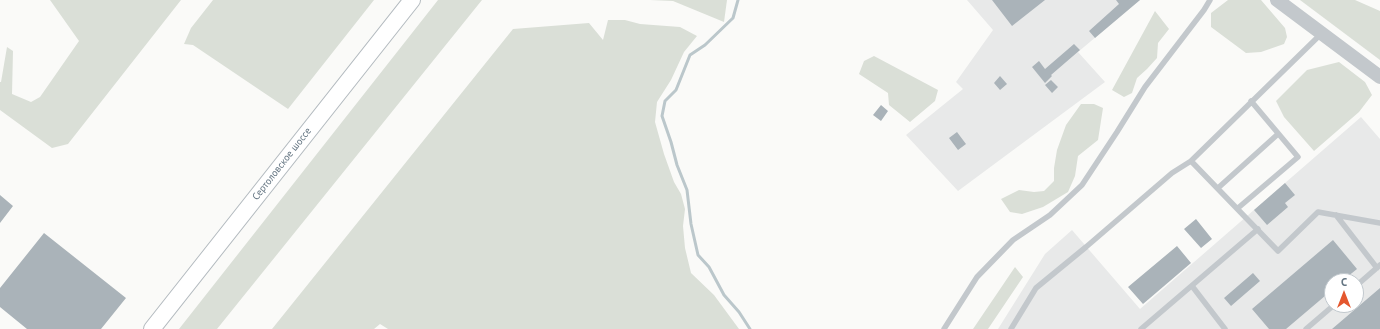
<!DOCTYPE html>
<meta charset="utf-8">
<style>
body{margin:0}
#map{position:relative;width:1380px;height:329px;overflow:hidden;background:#fafaf8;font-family:"PT Sans",sans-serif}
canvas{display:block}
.north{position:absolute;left:1324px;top:273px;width:40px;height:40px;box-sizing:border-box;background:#fff;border:1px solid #c1c8cd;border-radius:50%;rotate:0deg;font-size:11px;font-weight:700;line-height:16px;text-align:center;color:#657683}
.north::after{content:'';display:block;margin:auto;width:14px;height:18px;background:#e4572e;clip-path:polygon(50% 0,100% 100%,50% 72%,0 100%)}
</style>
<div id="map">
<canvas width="1380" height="329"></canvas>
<div class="north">С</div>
</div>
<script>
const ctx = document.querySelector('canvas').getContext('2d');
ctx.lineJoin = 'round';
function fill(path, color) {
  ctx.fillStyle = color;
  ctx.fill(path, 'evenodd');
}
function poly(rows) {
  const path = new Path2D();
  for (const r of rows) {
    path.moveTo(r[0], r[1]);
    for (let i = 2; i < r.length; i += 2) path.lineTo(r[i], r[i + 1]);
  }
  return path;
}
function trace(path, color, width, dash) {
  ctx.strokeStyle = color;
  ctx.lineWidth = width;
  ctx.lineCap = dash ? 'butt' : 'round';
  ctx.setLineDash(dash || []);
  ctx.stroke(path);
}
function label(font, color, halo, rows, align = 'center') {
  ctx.font = font + ' "PT Sans",sans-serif';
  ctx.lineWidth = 4;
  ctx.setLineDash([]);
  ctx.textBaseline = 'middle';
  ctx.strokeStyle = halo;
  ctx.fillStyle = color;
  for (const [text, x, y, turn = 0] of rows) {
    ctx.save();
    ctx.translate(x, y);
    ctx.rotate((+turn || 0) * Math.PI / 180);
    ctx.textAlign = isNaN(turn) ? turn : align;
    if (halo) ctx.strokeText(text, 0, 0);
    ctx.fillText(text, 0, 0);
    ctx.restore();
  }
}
fill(poly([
 [967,0,1140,0,1078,52,1105,82,958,191,906,135,963,89,956,82,993,30],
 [1361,117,1380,139,1380,329,998,329,1045,254,1072,230,1140,309],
 [1332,281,1356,281,1356,305,1332,305]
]), '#e8e9e9');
fill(poly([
 [50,0,181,0,68,144,52,148,0,110,0,82,1,82,7,47,13,51,12,94,31,102,40,97,79,41],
 [213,0,374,0,288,109,193,45,184,44,191,28],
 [438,0,482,0,217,329,179,329],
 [650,0,727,0,724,22,673,1],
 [1228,0,1261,0,1285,28,1287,37,1284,44,1261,52,1246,53,1211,27,1211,13],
 [1300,0,1355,0,1380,11,1380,60],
 [1155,11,1169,29,1158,43,1157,58,1147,69,1137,78,1132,93,1124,97,1112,90],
 [608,20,625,20,640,24,680,27,697,36,684,52,671,80,657,102,655,122,664,154,674,182,681,194,685,209,683,226,685,248,691,273,714,295,739,329,388,329,380,324,374,329,272,329,513,29,589,23,603,40],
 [874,56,938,90,935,101,910,122,889,105,888,93,859,74,864,61],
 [1339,62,1365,82,1372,95,1359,112,1314,151,1284,117,1276,101,1307,70],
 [1081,104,1094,104,1103,108,1098,140,1078,156,1075,176,1068,192,1043,207,1022,214,1010,212,1001,199,1019,190,1034,192,1044,191,1054,181,1054,168,1057,150,1066,125],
 [1015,267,1023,277,988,329,973,329]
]), '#dadfd7');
trace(poly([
 [738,0,733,18,705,45,690,55,676,90,665,101,662,116,671,142,677,165,687,190,691,224,698,255,709,267,724,295,739,312,750,329]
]), '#bbc7cb', 3);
fill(poly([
 [992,0,1045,0,1012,26],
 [1116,0,1140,0,1095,38,1089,31,1119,4],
 [1074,44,1080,50,1051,75,1052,76,1045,83,1032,67,1039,61,1045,69],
 [1000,76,1007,84,1000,90,994,83],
 [1051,80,1058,87,1052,93,1045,85],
 [881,105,888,111,881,121,873,115],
 [957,132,966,144,958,150,949,138],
 [1285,183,1295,195,1285,203,1288,207,1267,225,1254,210],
 [0,195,13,206,0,223],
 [1196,219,1212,239,1201,248,1184,229],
 [44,233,126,298,101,329,27,329,0,307,0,288],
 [1333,240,1357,269,1342,281,1332,281,1332,290,1286,329,1269,329,1252,309],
 [1177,246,1191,263,1143,304,1128,287],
 [1253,273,1260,281,1231,306,1224,298],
 [1380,288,1380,329,1332,329]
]), '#aab3b9');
const secondary = poly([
 [152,329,412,0]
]);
trace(secondary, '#b3babf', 18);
trace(poly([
 [1321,34,1191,161,1278,251,1318,212,1380,223],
 [1218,188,1278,134],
 [1238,208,1298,157,1251,101],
 [1336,215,1377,268],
 [1192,286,1225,329],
 [1356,286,1380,265],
 [944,329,977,277,1013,240,1050,215,1082,185,1117,132,1145,87,1204,10,1210,0],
 [1011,329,1036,288,1086,247,1172,173,1191,161],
 [1141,329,1258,229],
 [1306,329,1334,305]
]), '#c3c8cc', 5.5);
trace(poly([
 [1277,0,1380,77]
]), '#c3c8cc', 14);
trace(secondary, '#fff', 16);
label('10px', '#657683', '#fff', [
 ["Сертоловское шоссе",282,164,-52]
]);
</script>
